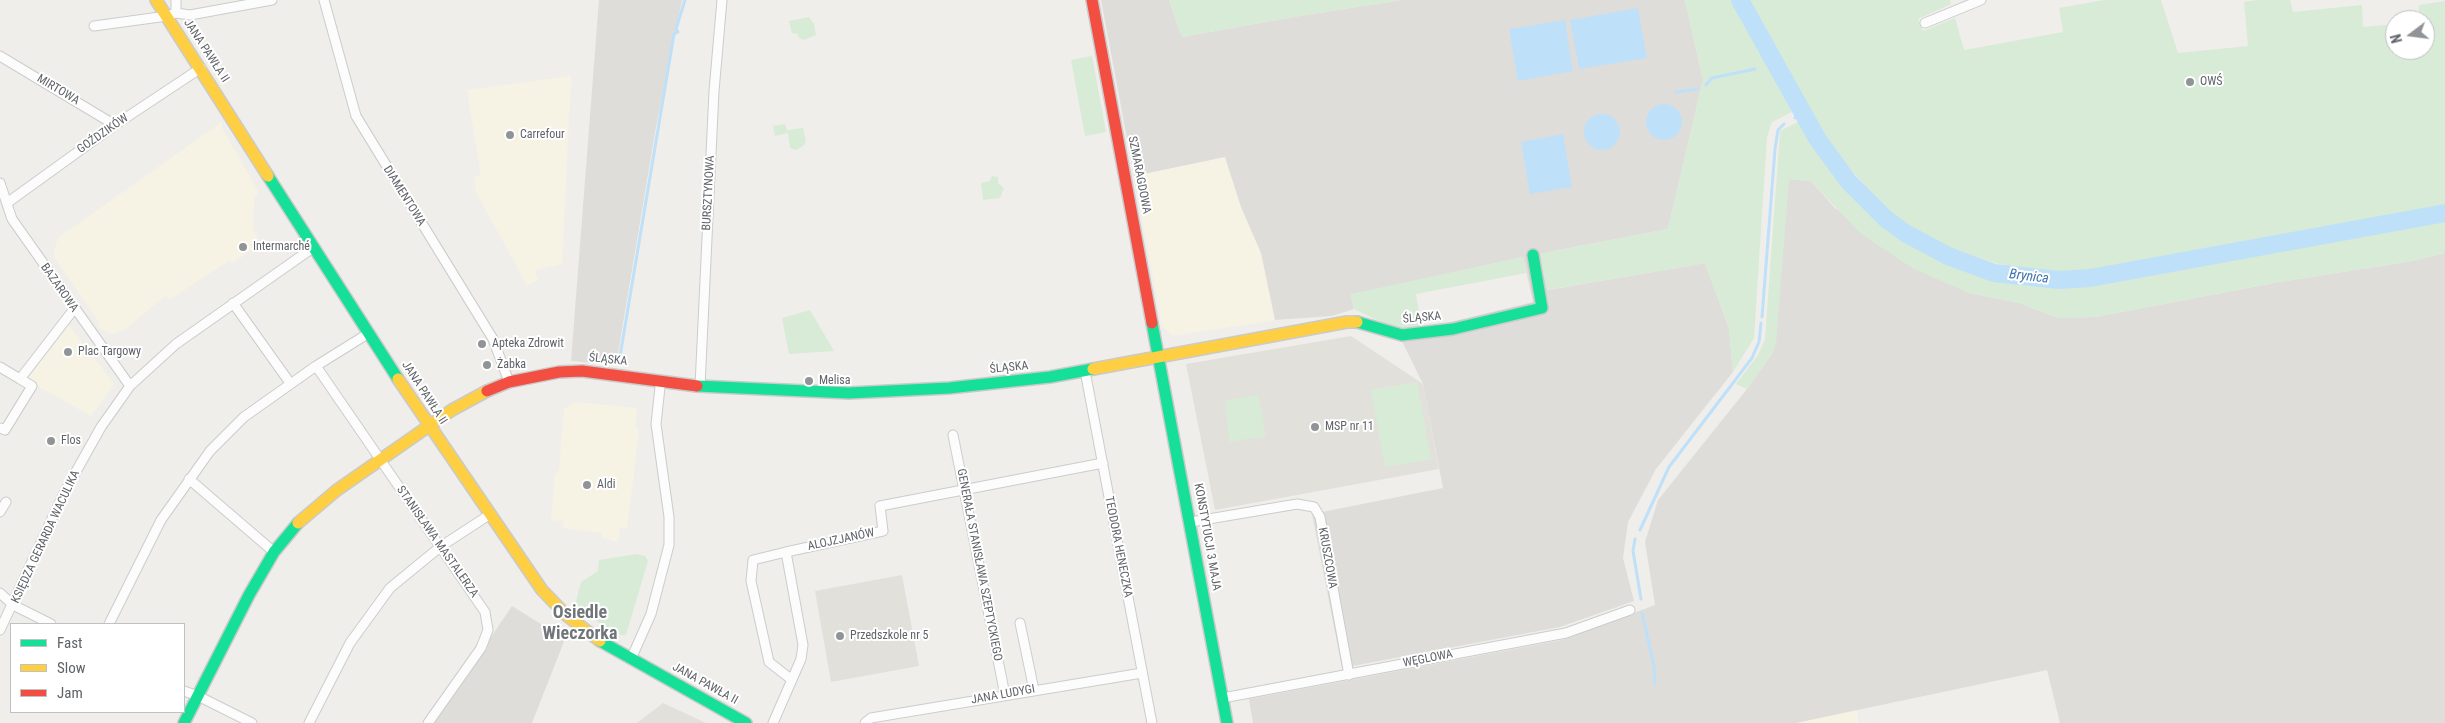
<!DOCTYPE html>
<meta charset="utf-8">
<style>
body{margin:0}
#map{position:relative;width:2445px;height:723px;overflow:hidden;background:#efeeea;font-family:"Roboto Condensed",sans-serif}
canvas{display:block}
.legend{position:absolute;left:10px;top:623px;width:175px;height:90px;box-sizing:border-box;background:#fff;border:1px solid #bfc1c3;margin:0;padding:6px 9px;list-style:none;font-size:15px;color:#5f6368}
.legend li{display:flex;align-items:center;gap:10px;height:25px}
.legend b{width:25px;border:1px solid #bfc1c3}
.north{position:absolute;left:2385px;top:10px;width:50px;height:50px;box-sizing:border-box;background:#fff;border:1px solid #bfc1c3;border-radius:50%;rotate:255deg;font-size:14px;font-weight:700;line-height:20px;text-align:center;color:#5f6368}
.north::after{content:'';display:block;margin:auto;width:18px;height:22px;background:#919496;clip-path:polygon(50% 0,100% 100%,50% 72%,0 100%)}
</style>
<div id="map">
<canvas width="2445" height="723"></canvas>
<ul class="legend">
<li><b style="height:6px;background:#16e098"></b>Fast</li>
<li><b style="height:6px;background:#ffcf43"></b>Slow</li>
<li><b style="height:6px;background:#f24e42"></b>Jam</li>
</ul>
<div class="north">N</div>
</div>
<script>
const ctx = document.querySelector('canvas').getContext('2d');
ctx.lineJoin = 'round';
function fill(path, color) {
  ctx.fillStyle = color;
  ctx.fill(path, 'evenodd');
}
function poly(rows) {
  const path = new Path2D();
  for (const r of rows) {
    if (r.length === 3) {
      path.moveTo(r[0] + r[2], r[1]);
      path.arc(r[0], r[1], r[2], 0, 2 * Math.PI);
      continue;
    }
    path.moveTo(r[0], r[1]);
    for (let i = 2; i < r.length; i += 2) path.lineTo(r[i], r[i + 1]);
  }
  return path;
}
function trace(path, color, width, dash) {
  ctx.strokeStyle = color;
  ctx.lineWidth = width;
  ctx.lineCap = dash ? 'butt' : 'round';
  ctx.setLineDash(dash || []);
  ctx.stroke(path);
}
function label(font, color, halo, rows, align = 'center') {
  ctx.font = font + ' "Roboto Condensed",sans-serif';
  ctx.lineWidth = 4;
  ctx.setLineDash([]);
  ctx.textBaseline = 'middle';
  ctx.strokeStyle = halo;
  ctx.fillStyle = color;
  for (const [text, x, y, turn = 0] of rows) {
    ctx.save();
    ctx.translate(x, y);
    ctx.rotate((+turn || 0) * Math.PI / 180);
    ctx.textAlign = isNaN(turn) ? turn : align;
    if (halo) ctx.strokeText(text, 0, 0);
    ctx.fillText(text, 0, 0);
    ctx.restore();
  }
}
fill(poly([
 [571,76,562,264,535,270,538,280,527,285,476,192,474,177,481,175,467,90],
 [222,122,222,128,259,193,254,198,253,230,261,244,232,263,230,260,169,300,166,295,123,331,112,334,105,331,100,328,98,323,99,322,55,258,54,251,58,238],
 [1225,157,1241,207,1261,253,1275,320,1173,336,1162,326,1134,176],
 [69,325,114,384,91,416,27,380],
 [575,402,637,408,635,426,639,429,627,528,620,527,618,542,602,538,602,533,562,528,563,521,551,520,555,476,559,470,564,409],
 [1856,709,1859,723,1797,723]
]), '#f7f3e4');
fill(poly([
 [599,0,682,0,656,127,616,365,571,361],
 [1101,0,1169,0,1182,37,1293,17,1401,0,1685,0,1703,80,1668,229,1539,254,1548,290,1705,263,1729,328,1733,372,1656,469,1628,522,1623,558,1634,601,1560,627,1342,668,1312,514,1443,488,1423,384,1396,329,1446,323,1533,302,1523,257,1351,295,1354,309,1332,316,1275,320,1261,253,1241,207,1225,157,1134,176],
 [1788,179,1811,181,1835,208,1969,293,2020,303,2058,318,2095,317,2279,282,2412,261,2445,253,2445,723,2060,723,2047,670,1796,723,1253,723,1249,699,1562,640,1655,605,1645,542,1658,500,1747,389,1773,352],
 [512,606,565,639,532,723,433,723]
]), '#dfddda');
fill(poly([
 [1351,336,1423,384,1439,469,1215,510,1186,364],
 [902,575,919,666,831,682,815,591],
 [663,703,706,723,637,723]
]), '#e2e0da');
fill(poly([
 [1169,0,1401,0,1293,17,1182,37],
 [1685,0,1732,0,1792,112,1772,122,1767,137,1754,338,1733,372,1729,328,1705,263,1547,290,1539,254,1668,229,1703,80],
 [1748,0,1950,0,1951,4,1918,19,1923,31,1955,18,1964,50,2063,32,2059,8,2104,0,2161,0,2178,53,2248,46,2244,2,2256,0,2290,0,2293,12,2362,5,2363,27,2395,24,2395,50,2425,50,2425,20,2418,20,2419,5,2445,1,2445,208,2081,272,2043,274,1995,263,1943,246,1888,212,1827,142],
 [809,17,814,24,816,35,804,40,799,38,797,34,792,33,789,21],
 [1092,56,1106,132,1085,136,1071,60],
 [1798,122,1850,188,1871,211,1921,248,1979,272,2047,284,2100,283,2445,218,2445,253,2412,261,2279,282,2095,317,2058,318,2020,303,1969,293,1912,268,1860,233,1811,181,1789,179,1776,343,1773,352,1747,389,1736,384,1758,355,1765,339,1780,131],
 [785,124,787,130,803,128,806,142,803,146,796,150,790,148,788,133,775,136,773,126],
 [992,176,998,177,998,183,1004,188,1000,198,983,200,981,183,990,181],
 [1523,257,1526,273,1416,294,1422,327,1396,329,1354,309,1351,294],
 [810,310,834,351,789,354,782,318],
 [1417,382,1431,459,1385,467,1371,390],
 [1258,395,1266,436,1229,442,1226,400],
 [637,554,645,556,648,561,626,635,621,635,603,626,575,605,581,582,598,571,599,560]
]), '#d8ebd6');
fill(poly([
 [1638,8,1647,58,1579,69,1570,20],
 [1565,20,1573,71,1518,81,1509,29],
 [1664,122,18],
 [1602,132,18],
 [1563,134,1572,187,1530,194,1521,142]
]), '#bfe0f9');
trace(poly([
 [1767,64,1773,61],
 [1706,85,1712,78,1755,69],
 [1676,92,1698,89],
 [1795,118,1802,113],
 [1762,317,1775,149,1778,130,1784,124],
 [619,362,674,34,678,32,676,29,685,0],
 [1640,530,1669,467,1752,358,1759,342,1761,323],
 [1635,539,1633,551,1641,599],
 [1642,613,1654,666,1655,684]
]), '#bfe0f9', 3);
trace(poly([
 [1740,0,1818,140,1849,182,1886,219,1905,233,1948,256,1994,273,2059,280,2090,278,2445,213]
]), '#bfe0f9', 18);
const street = poly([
 [324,0,356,116,493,339,509,382],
 [176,13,190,15,272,0],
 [1925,23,1981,0],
 [94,26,167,16,176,13,176,0],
 [0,56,115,125],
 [0,183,12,219,130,386],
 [7,203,115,125,201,68],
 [233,303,290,383],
 [316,366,485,612,488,630,481,648,428,723],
 [0,367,20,379,74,309],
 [1085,371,1152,723],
 [700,386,714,91,722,0],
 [0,428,5,430,32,386,20,379],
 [953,435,1005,695],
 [189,479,274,552],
 [0,512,6,502],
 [1191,522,1297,504,1314,507,1320,517,1349,675],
 [786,552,753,560,751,581,769,662,792,680],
 [0,593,13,605,51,624],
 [1020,623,1034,690],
 [109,624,161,520,210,451,244,417,316,366,369,333],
 [0,630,64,493,101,427,130,386,176,344,314,247],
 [631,659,651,614,669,545,669,517,656,424,660,387,659,381],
 [184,691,198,696,252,723],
 [1223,698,1566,633,1630,610],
 [309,723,350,643,390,588,440,547,489,515],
 [773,723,801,659,803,645,786,552,883,531,880,506,1103,463],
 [865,723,871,718,1142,673]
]);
const fast = poly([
 [268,176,398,379],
 [1357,322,1402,335,1453,329,1542,308,1533,255],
 [1152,323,1227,723],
 [697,386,849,393,949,388,1050,377,1093,369],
 [600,641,746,723],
 [184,723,249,595,274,552,298,523]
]);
const slow = poly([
 [156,0,268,176],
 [1093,369,1347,322,1357,322],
 [398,379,542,590,566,615,600,641],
 [298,523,337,490,452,410,487,391]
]);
const jam = poly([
 [1092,0,1152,323],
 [487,391,509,382,559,372,582,371,697,386]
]);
trace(street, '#cbcccc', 11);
trace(fast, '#cacacb', 14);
trace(slow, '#cacacb', 14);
trace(jam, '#cacacb', 14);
trace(street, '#fdfcfc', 9);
trace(fast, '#16e098', 11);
trace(slow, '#ffcf43', 11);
trace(jam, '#f24e42', 11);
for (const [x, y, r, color] of [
 [2190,82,5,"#919496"],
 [510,135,5,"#919496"],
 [243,247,5,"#919496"],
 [482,344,5,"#919496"],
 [68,352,5,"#919496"],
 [487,365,5,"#919496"],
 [809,381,5,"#919496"],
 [1315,427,5,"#919496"],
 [51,441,5,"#919496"],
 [587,485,5,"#919496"],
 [840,636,5,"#919496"]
]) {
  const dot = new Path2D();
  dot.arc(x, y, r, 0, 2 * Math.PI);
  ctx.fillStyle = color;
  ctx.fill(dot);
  trace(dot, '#fff', 2);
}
label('12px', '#5f6368', '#fff', [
 ["JANA PAWŁA II",206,51,57],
 ["MIRTOWA",58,90,31],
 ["GOŹDZIKÓW",103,134,-35],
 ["SZMARAGDOWA",1139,175,79],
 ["BURSZTYNOWA",709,193,-87],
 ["DIAMENTOWA",404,196,58],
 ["BAZAROWA",59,288,55],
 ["ŚLĄSKA",1422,318,-5],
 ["ŚLĄSKA",608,360,6],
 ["ŚLĄSKA",1009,368,-6],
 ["JANA PAWŁA II",424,393,57],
 ["KSIĘDZA GERARDA WACULIKA",46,537,-65],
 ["KONSTYTUCJI 3 MAJA",1207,537,80],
 ["ALOJZJANÓW",841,540,-12],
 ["STANISŁAWA MASTALERZA",437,542,55],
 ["TEODORA HENECZKA",1118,547,79],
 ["KRUSZCOWA",1327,558,80],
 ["GENERAŁA STANISŁAWA SZEPTYCKIEGO",979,565,79],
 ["WĘGLOWA",1428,659,-11],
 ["JANA PAWŁA II",705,684,29],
 ["JANA LUDYGI",1003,695,-10]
]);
label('12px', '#5f6368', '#fff', [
 ["OWŚ",2200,82],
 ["Carrefour",520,135],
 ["Intermarché",253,247],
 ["Apteka Zdrowit",492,344],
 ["Plac Targowy",78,352],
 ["Żabka",497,365],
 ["Melisa",819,381],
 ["MSP nr 11",1325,427],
 ["Flos",61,441],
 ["Aldi",597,485],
 ["Przedszkole nr 5",850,636]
], 'left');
label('italic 14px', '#4174aa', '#fff', [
 ["Brynica",2029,277,7]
]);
label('bold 18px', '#70757a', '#fff', [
 ["Osiedle",580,613],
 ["Wieczorka",580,634]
]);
</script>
